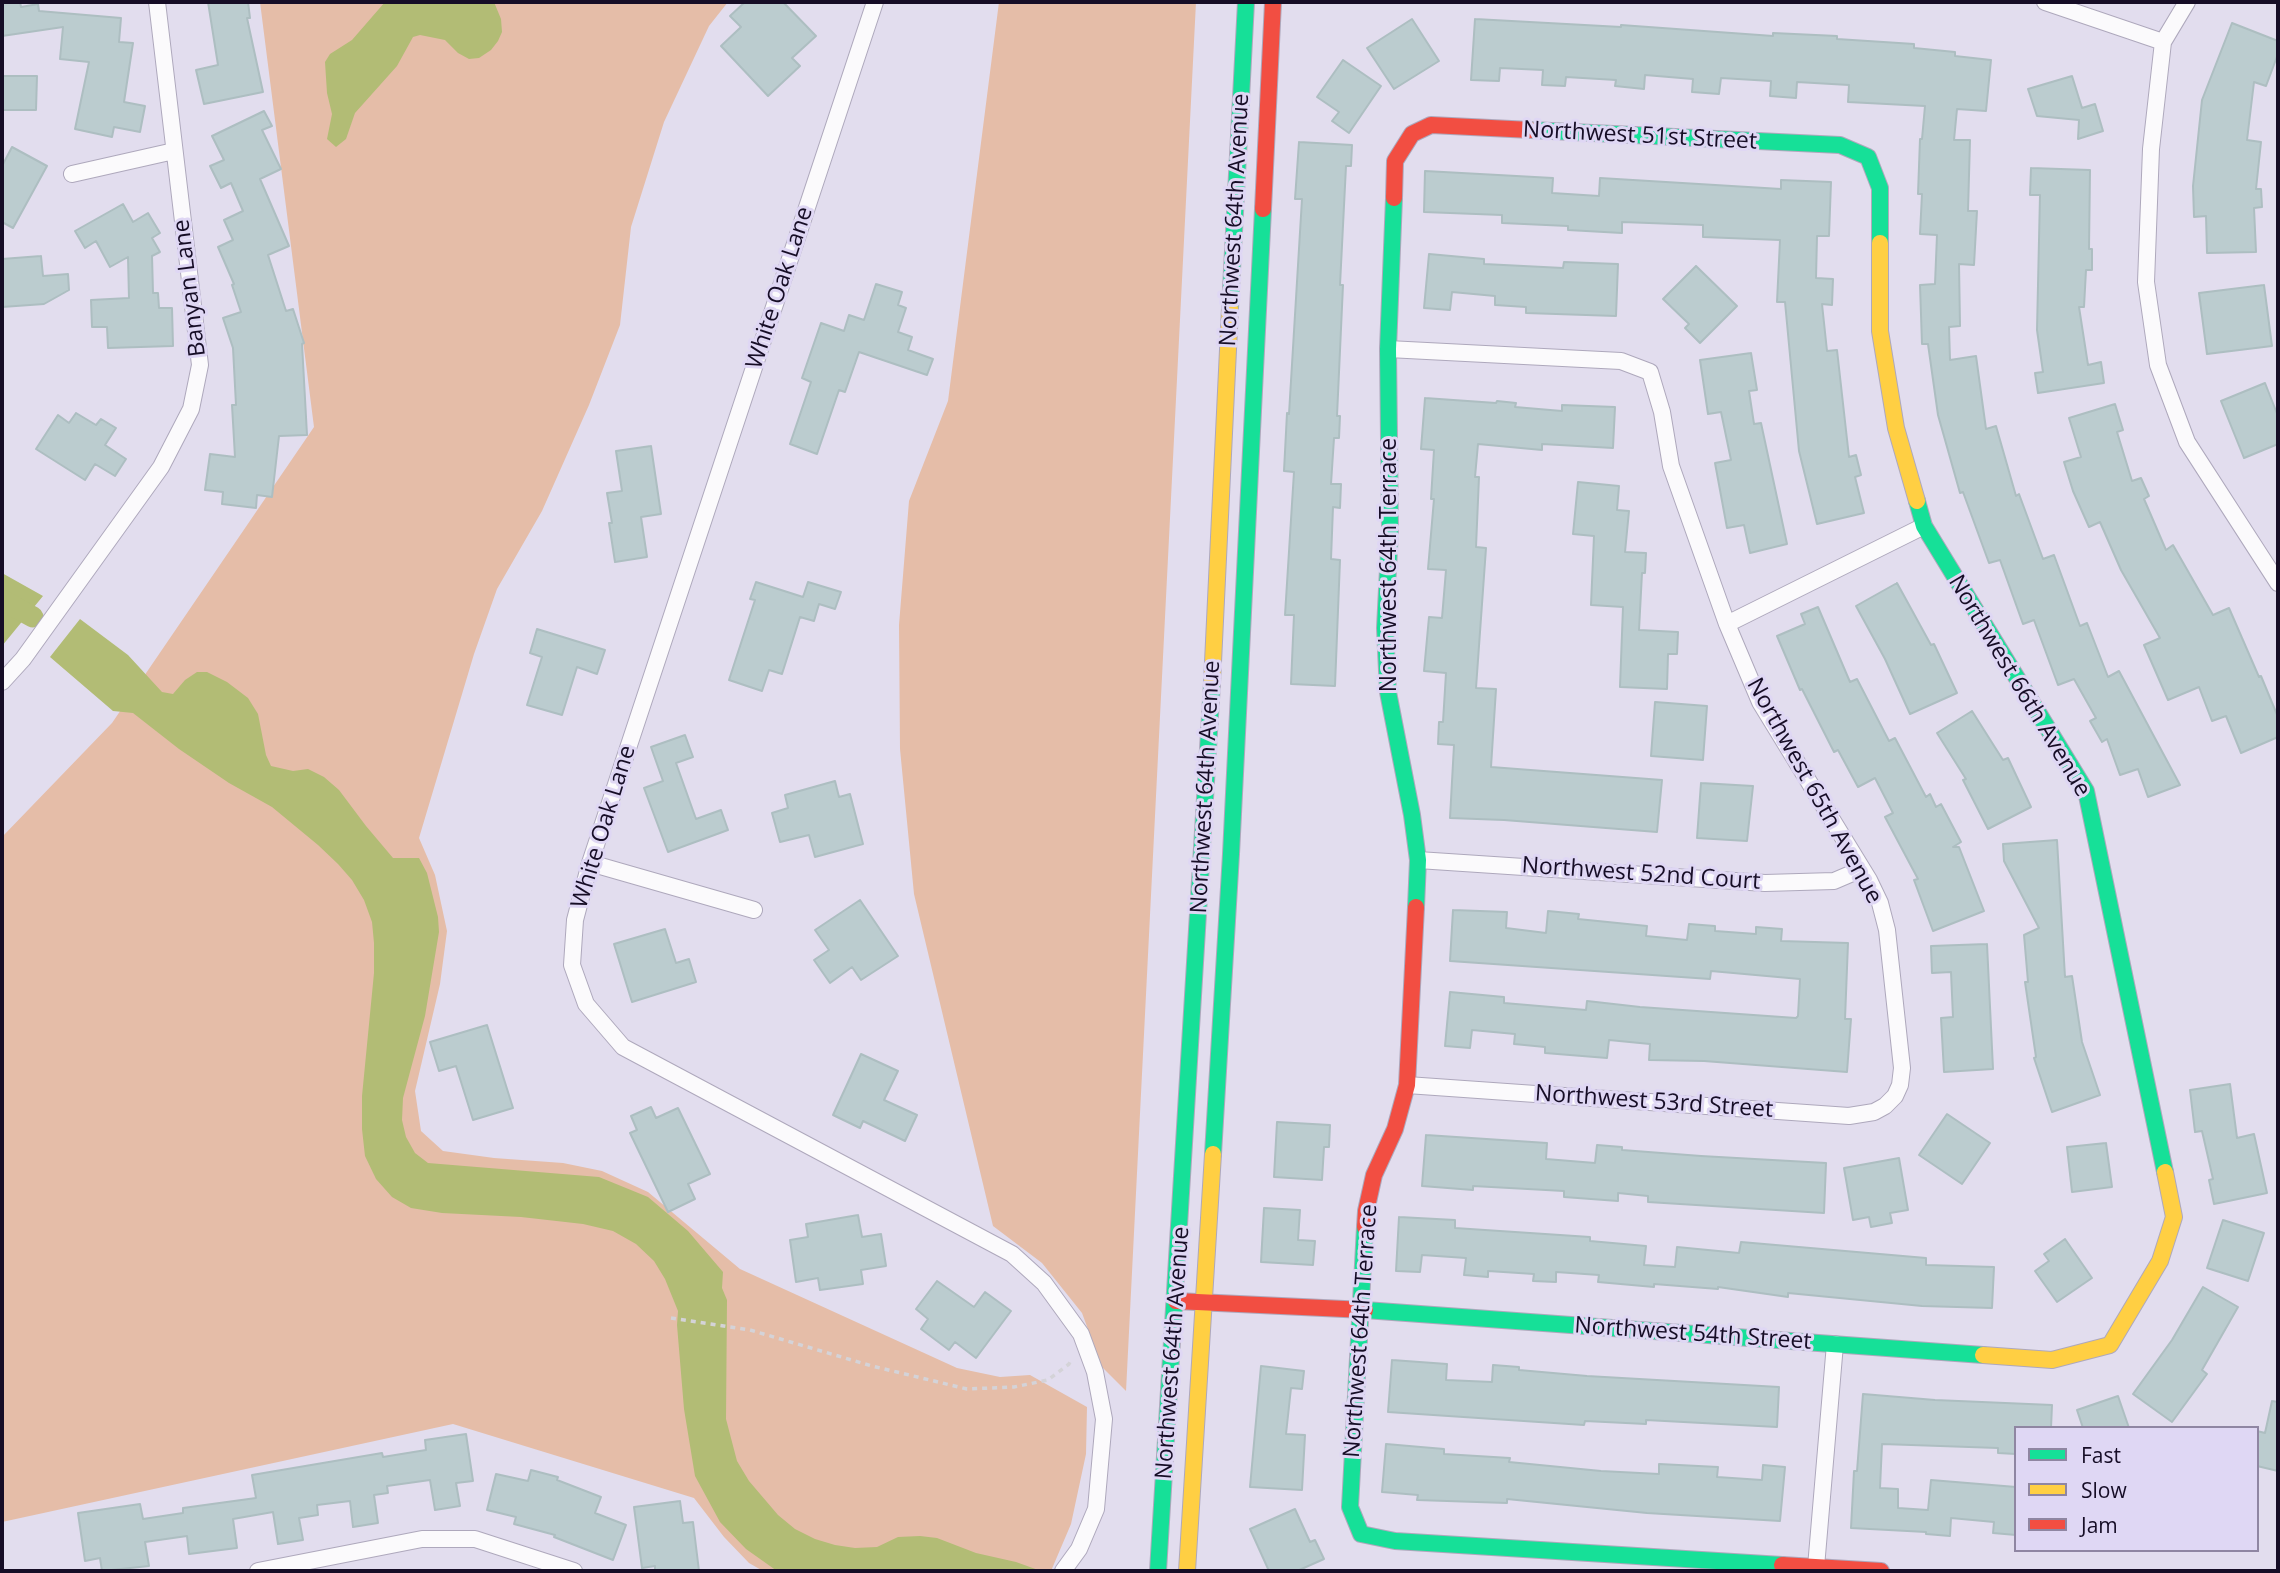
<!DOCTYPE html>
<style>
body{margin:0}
#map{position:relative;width:2280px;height:1573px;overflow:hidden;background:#e2ddee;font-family:"Open Sans",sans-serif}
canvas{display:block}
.frame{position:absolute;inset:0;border:4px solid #160d26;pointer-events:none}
.legend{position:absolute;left:2014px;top:1426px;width:245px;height:126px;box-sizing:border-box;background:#dfd7f4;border:2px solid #8f86a2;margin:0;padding:9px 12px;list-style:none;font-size:21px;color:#160d26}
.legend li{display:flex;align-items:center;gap:14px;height:35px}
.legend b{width:35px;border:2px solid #8f86a2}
</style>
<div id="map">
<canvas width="2280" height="1573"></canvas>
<div class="frame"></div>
<ul class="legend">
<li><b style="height:9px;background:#16e098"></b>Fast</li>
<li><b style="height:9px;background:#ffcf43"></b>Slow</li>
<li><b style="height:9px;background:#f24e42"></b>Jam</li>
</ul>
</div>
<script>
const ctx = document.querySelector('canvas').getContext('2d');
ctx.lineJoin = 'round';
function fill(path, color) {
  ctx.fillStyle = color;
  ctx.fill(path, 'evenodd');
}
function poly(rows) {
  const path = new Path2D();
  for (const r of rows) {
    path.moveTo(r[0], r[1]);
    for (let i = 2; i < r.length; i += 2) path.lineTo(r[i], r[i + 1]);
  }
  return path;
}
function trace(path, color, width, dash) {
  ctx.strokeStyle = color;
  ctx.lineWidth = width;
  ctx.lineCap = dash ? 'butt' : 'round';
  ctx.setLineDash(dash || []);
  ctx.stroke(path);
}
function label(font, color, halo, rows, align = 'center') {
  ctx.font = font + ' "Open Sans",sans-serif';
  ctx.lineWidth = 6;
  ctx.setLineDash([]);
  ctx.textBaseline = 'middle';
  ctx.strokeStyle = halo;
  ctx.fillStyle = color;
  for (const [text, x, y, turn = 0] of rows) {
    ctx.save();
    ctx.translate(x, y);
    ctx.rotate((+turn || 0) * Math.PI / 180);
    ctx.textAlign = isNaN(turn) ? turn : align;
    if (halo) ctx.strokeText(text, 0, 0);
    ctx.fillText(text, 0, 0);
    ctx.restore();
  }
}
fill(poly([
 [260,2,728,2,709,26,664,122,631,227,620,325,589,405,542,511,497,589,474,654,419,838,435,875,447,931,440,984,415,1091,421,1131,443,1151,494,1158,563,1163,602,1171,648,1192,740,1269,957,1368,1000,1377,1030,1375,1087,1407,1086,1454,1071,1524,1051,1571,763,1571,749,1563,724,1537,694,1498,453,1424,2,1522,2,837,112,723,314,427],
 [999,2,1196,2,1126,1391,1102,1367,1082,1313,1042,1263,993,1226,914,894,900,749,899,625,909,501,948,401]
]), '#e5bda8');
fill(poly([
 [385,2,494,2,501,19,502,32,498,41,491,50,479,58,469,59,458,53,445,40,420,35,413,37,397,66,355,113,346,139,336,147,327,139,332,114,327,93,325,62,330,54,352,40],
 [2,573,43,596,2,646],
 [80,619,128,655,162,692,173,694,185,680,197,672,207,672,227,682,248,698,258,714,266,755,271,766,293,771,308,769,324,777,339,790,366,826,393,858,419,858,427,873,438,917,439,932,425,1016,403,1098,402,1120,406,1137,415,1153,428,1163,599,1177,648,1197,688,1231,723,1272,722,1288,727,1300,726,1419,737,1461,749,1481,778,1515,795,1529,815,1539,835,1545,855,1548,877,1547,898,1537,920,1536,937,1538,976,1553,1016,1562,1041,1571,777,1571,746,1549,720,1522,695,1476,684,1409,677,1325,678,1311,665,1279,654,1261,636,1244,613,1231,583,1224,521,1217,442,1213,411,1208,392,1197,376,1179,365,1156,362,1129,362,1096,374,973,374,943,372,922,364,900,352,880,338,864,318,845,272,807,229,783,179,749,133,713,113,711,50,657]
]), '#b2bc75');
trace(poly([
 [2,600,33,617]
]), '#b2bc75', 21);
const building = poly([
 [2,2,20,2,21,7,38,4,39,11,121,18,119,42,133,43,124,102,145,106,140,132,114,127,112,137,75,129,89,62,60,59,63,27,2,36,2,2],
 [208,2,248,2,250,18,247,18,263,92,204,104,196,70,218,65,208,2],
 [745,2,783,2,816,36,792,58,800,66,768,96,721,46,741,27,730,16,745,2],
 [1412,19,1439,61,1394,89,1367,48,1412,19],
 [1475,19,1621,27,1621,25,1773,36,1773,33,1837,36,1837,39,1914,44,1914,48,1955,52,1955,56,1991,60,1986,111,1957,109,1954,140,1970,140,1968,211,1977,211,1974,265,1959,264,1960,326,1949,327,1950,360,1976,356,1986,429,1996,426,2016,496,2019,494,2043,559,2054,555,2080,626,2087,623,2108,677,2119,671,2180,785,2148,797,2138,769,2120,775,2107,739,2102,742,2090,721,2096,718,2074,679,2058,685,2034,620,2023,624,2000,560,1989,563,1963,492,1960,493,1938,415,1928,344,1922,344,1920,285,1935,284,1937,235,1920,234,1922,194,1918,194,1920,139,1922,139,1925,106,1848,102,1849,85,1797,82,1796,98,1770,96,1771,81,1721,78,1719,94,1692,92,1693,79,1645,75,1644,89,1615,86,1616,80,1566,77,1565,86,1542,85,1543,70,1500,68,1499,81,1471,80,1475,19],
 [2232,23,2278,41,2278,54,2266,86,2254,82,2247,140,2261,142,2256,189,2261,189,2262,207,2254,208,2256,252,2207,253,2206,216,2194,217,2193,186,2202,100,2232,23],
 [1343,60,1381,86,1349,133,1332,121,1339,112,1317,97,1343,60],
 [2,76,37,76,36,110,2,110,2,76],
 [2072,76,2082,108,2095,104,2103,131,2078,139,2079,120,2037,116,2028,89,2072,76],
 [264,111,272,126,262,130,281,169,260,179,289,246,268,255,286,311,293,309,304,343,302,344,307,435,279,436,272,497,257,495,256,508,222,504,223,492,205,490,210,454,235,457,232,405,236,405,233,348,223,318,241,312,232,285,234,284,218,247,233,240,224,220,243,211,231,183,221,188,210,166,224,160,212,136,264,111],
 [1299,142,1352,145,1351,166,1346,166,1340,285,1343,285,1337,416,1340,416,1339,438,1334,438,1331,484,1341,484,1340,508,1333,507,1331,559,1340,560,1335,686,1291,684,1294,615,1285,615,1294,472,1284,471,1287,413,1289,414,1302,199,1295,199,1299,142],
 [12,147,47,166,13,228,2,222,2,166,12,147],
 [2031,168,2090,170,2089,249,2092,249,2092,270,2086,270,2084,307,2079,307,2088,365,2101,362,2104,383,2038,393,2035,373,2043,372,2037,330,2040,195,2030,195,2031,168],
 [1425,171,1553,178,1552,193,1599,196,1600,178,1781,189,1781,180,1831,182,1829,236,1817,236,1816,278,1833,279,1832,305,1822,304,1827,351,1837,350,1849,457,1856,455,1861,475,1855,477,1864,513,1817,524,1799,451,1785,302,1777,302,1780,240,1703,237,1703,225,1622,222,1622,233,1568,230,1568,226,1502,223,1502,215,1424,212,1425,171],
 [123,204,133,222,148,213,160,233,152,238,160,252,152,256,153,293,158,293,159,308,172,308,173,346,108,348,107,327,92,327,91,300,129,298,128,257,110,267,96,241,85,248,75,231,123,204],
 [1429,254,1484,259,1484,264,1563,268,1564,262,1618,264,1616,316,1526,313,1526,307,1495,305,1495,296,1452,292,1450,310,1424,308,1429,254],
 [41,256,43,276,68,274,69,290,44,304,2,307,2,259,41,256],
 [1696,266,1737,306,1700,343,1685,328,1689,324,1663,299,1696,266],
 [876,284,902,292,898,305,906,308,898,332,912,337,908,350,933,359,927,375,859,352,845,392,839,390,817,454,790,444,811,382,802,378,821,323,844,331,849,315,864,320,876,284],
 [2264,285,2272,346,2207,354,2199,293,2264,285],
 [1751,353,1757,390,1749,391,1754,424,1761,423,1787,544,1750,553,1744,525,1727,528,1715,463,1731,460,1721,412,1708,414,1700,360,1751,353],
 [2265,383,2278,416,2278,444,2244,458,2221,401,2265,383],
 [1425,398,1496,403,1497,401,1516,403,1515,407,1562,411,1562,405,1615,407,1613,448,1542,444,1542,450,1478,444,1475,477,1479,477,1476,547,1486,548,1476,688,1496,689,1491,767,1662,780,1657,832,1504,820,1450,818,1454,745,1438,744,1439,722,1443,722,1446,673,1424,671,1429,617,1442,618,1446,570,1428,569,1434,499,1431,499,1434,450,1421,449,1425,398],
 [2115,404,2123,430,2117,432,2132,481,2141,478,2149,496,2144,499,2166,550,2173,545,2213,615,2229,608,2259,677,2261,676,2278,717,2278,737,2241,753,2226,716,2212,721,2199,687,2168,700,2144,645,2160,638,2121,570,2100,522,2089,527,2073,491,2064,462,2081,457,2069,418,2115,404],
 [76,413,96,425,101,419,116,428,105,445,126,459,115,476,95,464,85,480,36,449,58,415,69,423,76,413],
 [651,446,661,514,641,517,647,557,615,562,609,523,612,523,607,493,622,491,616,451,651,446],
 [1578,482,1619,486,1617,510,1629,511,1625,552,1646,553,1645,573,1642,573,1639,630,1678,632,1677,654,1668,654,1667,689,1620,687,1623,607,1591,605,1594,536,1573,534,1578,482],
 [756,582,803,597,808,582,841,592,835,609,819,604,814,621,800,617,782,674,769,670,762,691,729,680,755,600,750,599,756,582],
 [1897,583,1931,645,1934,644,1957,693,1910,714,1885,659,1856,606,1897,583],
 [1818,607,1850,682,1857,679,1889,741,1895,738,1926,797,1930,794,1936,807,1941,804,1961,842,1953,847,1959,847,1984,911,1933,931,1914,880,1918,879,1885,817,1893,813,1875,778,1858,787,1838,750,1834,752,1802,689,1800,690,1777,636,1805,624,1801,614,1818,607],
 [537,629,605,650,597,674,577,667,562,715,527,705,542,657,530,653,537,629],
 [1655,702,1707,706,1703,760,1651,756,1655,702],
 [1972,711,2003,760,2008,758,2031,807,1988,829,1963,780,1966,779,1937,733,1972,711],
 [685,735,693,757,676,763,696,819,721,810,728,830,668,852,644,788,663,781,651,747,685,735],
 [835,781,839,797,850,794,863,844,815,857,809,835,780,842,772,813,788,808,785,795,835,781],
 [1701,783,1753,786,1747,841,1697,838,1701,783],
 [2057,840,2065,977,2072,976,2082,1042,2100,1095,2052,1112,2034,1058,2036,1057,2025,982,2028,982,2024,935,2039,928,2004,861,2003,844,2057,840],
 [860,900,898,956,861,980,852,967,830,983,814,960,829,950,815,930,860,900],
 [1453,910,1507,912,1506,928,1546,933,1548,911,1579,914,1578,919,1647,926,1646,936,1687,940,1689,924,1715,926,1715,931,1756,934,1756,927,1782,929,1781,941,1848,943,1845,1019,1851,1019,1847,1072,1704,1061,1649,1060,1650,1044,1609,1040,1607,1058,1545,1053,1545,1047,1514,1044,1515,1034,1472,1030,1470,1048,1445,1046,1450,992,1504,997,1504,1003,1586,1010,1587,1001,1640,1007,1796,1018,1798,1016,1800,979,1711,971,1710,979,1450,961,1453,910],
 [665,929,676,963,689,959,696,982,632,1002,614,944,665,929],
 [1987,944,1993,1069,1944,1072,1941,1018,1953,1017,1951,972,1932,973,1931,946,1987,944],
 [487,1025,513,1108,473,1120,456,1066,439,1071,430,1042,487,1025],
 [861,1054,898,1071,884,1100,917,1115,905,1141,863,1121,860,1128,833,1115,861,1054],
 [2230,1084,2237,1138,2254,1134,2267,1193,2214,1204,2209,1180,2213,1179,2202,1131,2195,1132,2190,1090,2230,1084],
 [651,1107,656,1118,678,1108,710,1174,688,1184,695,1199,668,1212,630,1133,637,1130,631,1116,651,1107],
 [1947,1114,1990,1143,1962,1184,1919,1155,1947,1114],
 [1277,1122,1330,1125,1329,1147,1324,1147,1322,1180,1274,1177,1277,1122],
 [1426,1135,1547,1143,1546,1159,1595,1163,1597,1145,1622,1147,1622,1150,1701,1156,1826,1163,1824,1213,1648,1202,1648,1196,1618,1193,1618,1201,1564,1197,1564,1191,1473,1186,1473,1190,1422,1186,1426,1135],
 [2106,1143,2112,1187,2072,1192,2067,1147,2106,1143],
 [1899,1158,1908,1210,1890,1213,1892,1223,1871,1227,1869,1217,1853,1220,1844,1168,1899,1158],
 [1264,1208,1300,1210,1298,1240,1315,1241,1313,1265,1261,1262,1264,1208],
 [858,1215,862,1237,881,1234,886,1266,861,1270,863,1284,820,1290,818,1278,796,1282,790,1240,808,1237,806,1224,858,1215],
 [1399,1217,1455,1220,1455,1228,1590,1237,1590,1241,1646,1246,1644,1265,1675,1267,1677,1247,1739,1253,1741,1242,1926,1258,1926,1265,1994,1267,1992,1308,1922,1306,1788,1293,1788,1297,1718,1287,1718,1289,1654,1284,1654,1287,1598,1282,1599,1275,1556,1272,1556,1282,1533,1281,1534,1274,1488,1271,1488,1277,1464,1275,1466,1258,1422,1255,1420,1272,1396,1271,1399,1217],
 [2223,1220,2264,1233,2248,1281,2207,1268,2223,1220],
 [2065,1239,2092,1278,2057,1302,2035,1271,2049,1261,2044,1254,2065,1239],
 [937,1281,974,1307,985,1292,1011,1311,976,1358,955,1342,949,1350,921,1329,928,1319,916,1309,937,1281],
 [2203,1287,2238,1307,2202,1370,2207,1374,2172,1422,2133,1394,2172,1340,2203,1287],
 [1392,1360,1447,1364,1446,1380,1492,1382,1493,1365,1519,1367,1519,1370,1587,1376,1779,1387,1777,1427,1646,1420,1646,1424,1585,1421,1584,1425,1388,1412,1392,1360],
 [1261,1366,1304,1371,1302,1389,1291,1388,1286,1434,1305,1435,1302,1490,1250,1487,1261,1366],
 [1863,1394,1935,1400,2052,1405,2051,1428,2016,1428,2016,1454,1998,1453,1998,1448,1882,1444,1880,1488,1898,1489,1898,1508,1928,1510,1931,1480,2016,1487,2016,1535,1993,1533,1994,1522,1951,1518,1950,1536,1926,1534,1926,1532,1851,1528,1854,1471,1857,1471,1863,1394],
 [2118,1396,2129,1428,2083,1428,2077,1410,2118,1396],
 [2272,1401,2278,1402,2278,1471,2257,1466,2257,1431,2265,1433,2272,1401],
 [466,1434,473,1481,456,1483,460,1506,435,1510,430,1480,387,1486,388,1493,374,1495,378,1523,353,1527,350,1501,317,1505,318,1515,299,1518,303,1540,278,1544,273,1512,233,1519,237,1548,189,1554,187,1536,145,1542,149,1566,102,1571,100,1558,85,1561,78,1513,140,1504,143,1519,183,1513,183,1508,256,1498,252,1475,382,1453,383,1457,426,1450,425,1440,466,1434],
 [1386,1444,1444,1449,1444,1454,1510,1458,1509,1462,1601,1471,1659,1474,1659,1464,1718,1467,1717,1477,1762,1480,1763,1465,1785,1467,1780,1521,1647,1513,1507,1499,1507,1503,1417,1500,1418,1495,1382,1492,1386,1444],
 [531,1470,558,1477,557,1480,601,1497,595,1513,626,1525,613,1560,554,1537,555,1535,514,1524,516,1517,487,1510,496,1474,528,1481,531,1470],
 [680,1501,683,1523,693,1522,699,1571,655,1571,655,1566,642,1568,634,1507,680,1501],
 [1295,1509,1310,1542,1315,1540,1324,1559,1297,1571,1269,1571,1250,1529,1295,1509]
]);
fill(building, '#bbcccf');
trace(building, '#adbec1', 2);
const street = poly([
 [875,2,590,863,575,920,572,965,586,1004,623,1047,1012,1254,1044,1283,1081,1334,1095,1372,1104,1419,1096,1509,1079,1549,1063,1571],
 [2045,2,2163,42],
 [2187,2,2163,42,2151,149,2146,282,2158,365,2187,442,2278,583],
 [72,174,174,151],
 [1388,349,1621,361,1650,372,1662,412,1671,466,1727,624,1760,702,1869,880,1880,903,1887,930,1902,1068,1900,1085,1895,1096,1885,1106,1874,1112,1849,1116,1407,1085],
 [1727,624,1924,526],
 [2,682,23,659,161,467,191,409,200,365,157,2],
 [1418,860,1765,883,1834,881,1862,869],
 [590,863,754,910],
 [1816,1567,1835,1344],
 [258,1571,422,1539,475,1539,574,1571]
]);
const fast = poly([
 [1531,130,1840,145,1868,157,1880,188,1880,243],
 [1394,198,1388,349,1390,530,1385,628,1388,692,1412,815,1418,860,1416,907],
 [1230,308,1246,2],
 [1917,501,1924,526,2086,791,2165,1172],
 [1213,1154,1231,854,1263,209],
 [1365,1227,1350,1507,1361,1534,1395,1541,1782,1565],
 [1365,1310,1983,1355],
 [1158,1571,1212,683]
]);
const slow = poly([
 [1880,243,1880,331,1896,428,1917,501],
 [1212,683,1230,308],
 [1983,1355,2052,1360,2110,1345,2160,1261,2174,1217,2165,1172],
 [1187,1571,1213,1154]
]);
const jam = poly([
 [1394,198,1395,161,1412,134,1431,125,1531,130],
 [1263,209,1273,2],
 [1365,1227,1366,1211,1374,1175,1395,1129,1407,1085,1416,907],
 [1176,1301,1365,1310],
 [1782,1565,1881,1571]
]);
trace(street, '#aea8bc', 18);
trace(fast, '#aea8bc', 18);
trace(slow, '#aea8bc', 18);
trace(jam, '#aea8bc', 18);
trace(poly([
 [671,1318,750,1330,872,1366,967,1389,1014,1387,1048,1380,1069,1364,1071,1360]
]), '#d4d3d8', 3.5, [5, 5]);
trace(street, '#fbfafc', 16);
trace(fast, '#16e098', 16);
trace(slow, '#ffcf43', 16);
trace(jam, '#f24e42', 16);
label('23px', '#160d26', '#dfd7f4', [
 ["Northwest 51st Street",1640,136,3],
 ["Northwest 64th Avenue",1235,220,-87],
 ["Banyan Lane",190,288,-97],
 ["White Oak Lane",780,288,-72],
 ["Northwest 64th Terrace",1389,565,-90],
 ["Northwest 66th Avenue",2019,686,59],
 ["Northwest 64th Avenue",1206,787,-87],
 ["Northwest 65th Avenue",1814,791,61],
 ["White Oak Lane",604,827,-73],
 ["Northwest 52nd Court",1641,874,4],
 ["Northwest 53rd Street",1654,1102,4],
 ["Northwest 64th Terrace",1361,1331,-86],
 ["Northwest 54th Street",1693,1334,4],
 ["Northwest 64th Avenue",1173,1353,-86]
]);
</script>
